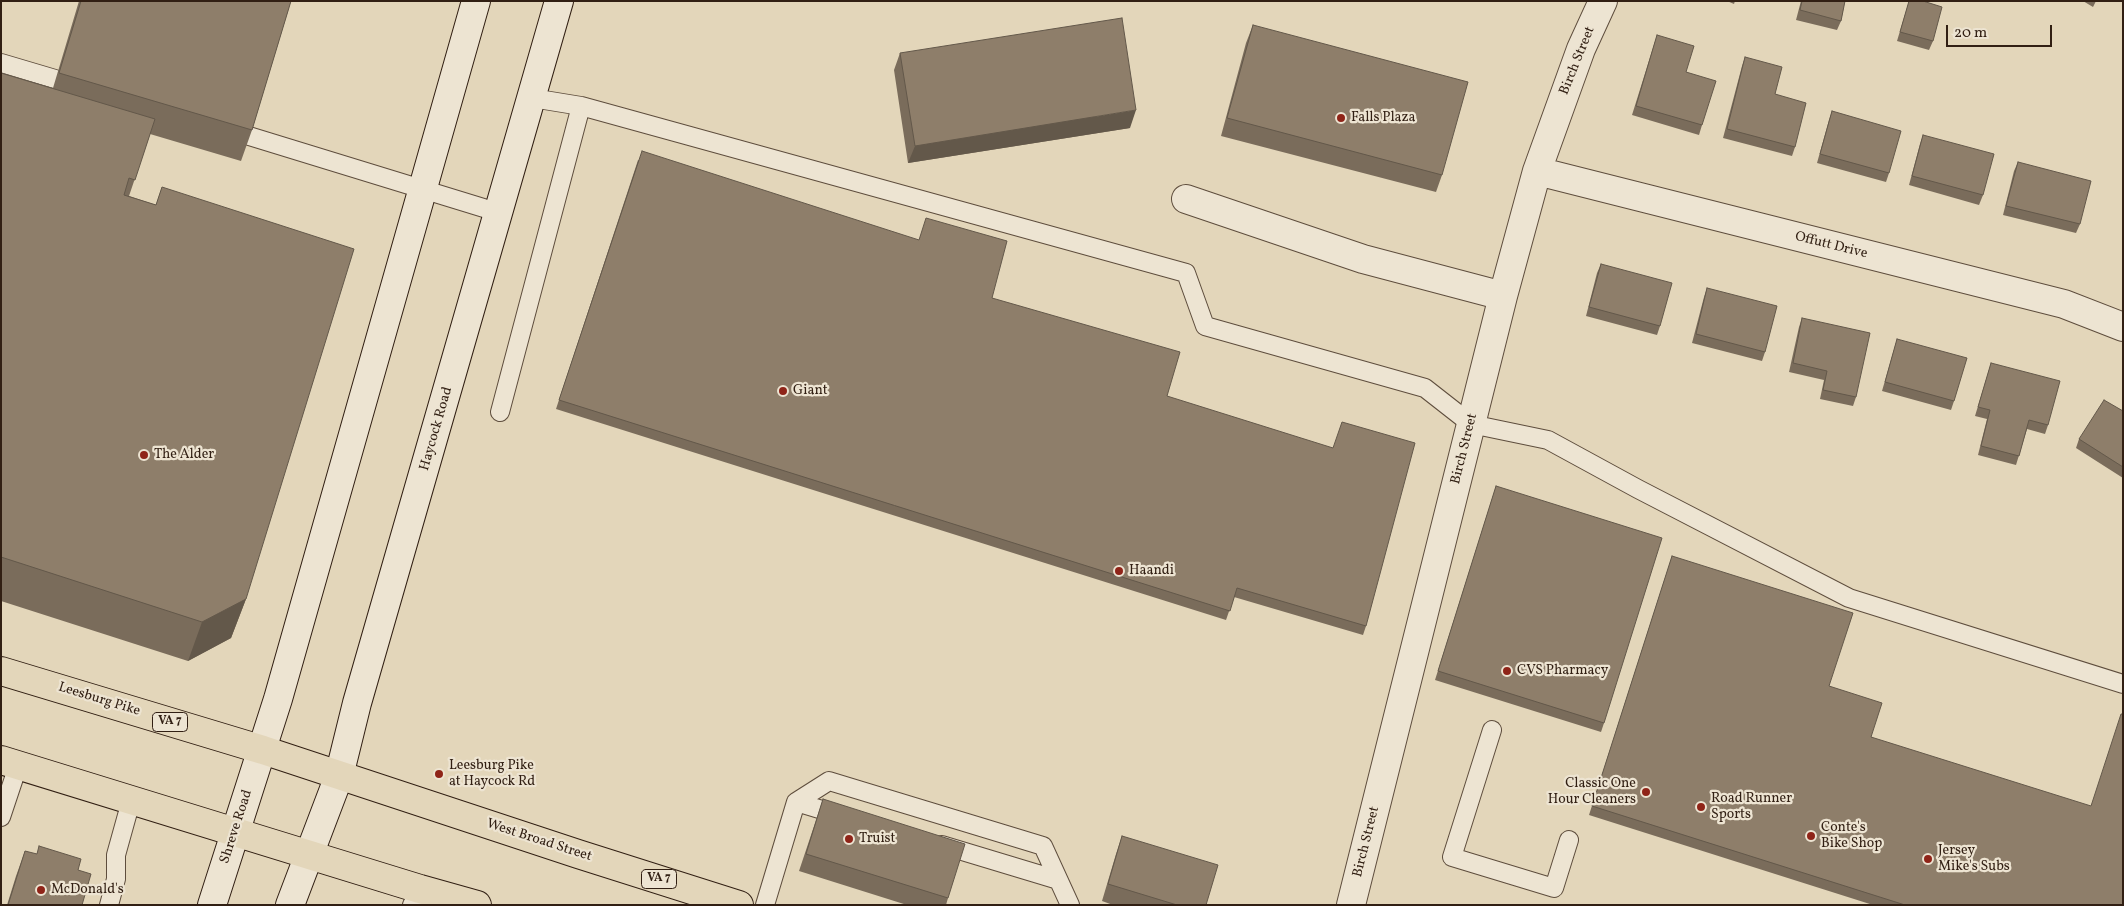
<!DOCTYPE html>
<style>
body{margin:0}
#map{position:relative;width:2124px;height:906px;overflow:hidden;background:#e3d6ba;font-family:Vollkorn,serif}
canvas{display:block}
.frame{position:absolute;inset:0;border:2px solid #311f13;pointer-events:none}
.scale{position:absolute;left:1946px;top:25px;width:106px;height:22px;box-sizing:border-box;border:2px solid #311f13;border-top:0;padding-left:6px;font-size:15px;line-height:18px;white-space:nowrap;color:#311f13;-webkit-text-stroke:4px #ede4d2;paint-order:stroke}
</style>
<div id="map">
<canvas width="2124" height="906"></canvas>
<div class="frame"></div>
<div class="scale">20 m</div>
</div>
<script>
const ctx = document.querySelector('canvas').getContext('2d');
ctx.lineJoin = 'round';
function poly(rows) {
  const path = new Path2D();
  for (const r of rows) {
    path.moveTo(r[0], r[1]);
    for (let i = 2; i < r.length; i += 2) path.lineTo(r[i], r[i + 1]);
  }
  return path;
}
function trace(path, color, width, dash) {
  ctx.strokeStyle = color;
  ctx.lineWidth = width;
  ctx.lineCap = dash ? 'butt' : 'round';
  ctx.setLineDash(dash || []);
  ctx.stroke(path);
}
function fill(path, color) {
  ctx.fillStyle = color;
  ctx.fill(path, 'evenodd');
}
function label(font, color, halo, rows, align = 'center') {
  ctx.font = font + ' Vollkorn,serif';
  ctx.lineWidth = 4.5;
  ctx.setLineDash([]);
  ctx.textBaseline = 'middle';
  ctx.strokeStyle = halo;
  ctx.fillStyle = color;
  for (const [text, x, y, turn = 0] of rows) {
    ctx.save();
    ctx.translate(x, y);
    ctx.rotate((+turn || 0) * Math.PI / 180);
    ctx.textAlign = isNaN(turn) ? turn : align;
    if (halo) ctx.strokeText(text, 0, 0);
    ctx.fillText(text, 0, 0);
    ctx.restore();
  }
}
const service = poly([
 [1,63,55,79],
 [532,98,581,106,1186,273,1205,326,1425,388,1471,424,1548,440,1638,489,1849,598,2123,684],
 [249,136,500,213],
 [500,412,581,106],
 [1492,730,1452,857,1554,888,1569,840],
 [796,802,842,816],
 [1,817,18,766],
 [942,845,1058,880],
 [109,905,116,879,116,855,131,801],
 [412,905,420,889],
 [765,905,796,802,829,781,1043,846,1070,905]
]);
const minor = poly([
 [1537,171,2064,304,2123,327],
 [1186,199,1363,259,1503,296],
 [1351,905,1503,296,1537,171,1581,49,1603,1]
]);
const secondary = poly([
 [212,905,278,699,476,1],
 [290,905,339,776,357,703,559,1]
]);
const primary = poly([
 [1,671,263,750,578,854,739,905],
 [1,760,420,889,477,905]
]);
trace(service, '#5e4d3d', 20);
trace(minor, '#5e4d3d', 30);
trace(secondary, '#311f13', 30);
trace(primary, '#311f13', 30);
trace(service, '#ede4d2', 18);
trace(minor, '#ede4d2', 28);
trace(secondary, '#ede4d2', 28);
trace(primary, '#e3d6ba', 28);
fill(poly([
 [79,1,291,1,252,130,241,161,150,134,129,196,156,205,162,187,246,599,231,638,188,661,1,601,1,73,53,88],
 [1727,1,1735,1,1734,4],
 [1801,1,1845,1,1841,21,1837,30,1796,20],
 [1909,1,1933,41,1929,50,1897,41],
 [2083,1,2096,1,2093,7],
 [1253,25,1442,175,1436,192,1221,136,1246,43],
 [1657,35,1686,72,1702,125,1699,135,1632,115],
 [900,53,1130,128,908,163,894,70],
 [1745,57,1795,147,1792,156,1723,138,1742,66],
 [1832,111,1889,173,1886,182,1817,163,1829,120],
 [1923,135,1983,195,1979,205,1909,185,1920,144],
 [638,160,992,298,1167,396,1366,626,1363,635,1234,597,1226,620,556,409],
 [2018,162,2080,224,2076,233,2003,215,2014,171],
 [1601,264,1660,326,1657,335,1586,316,1597,273],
 [1707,288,1765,352,1762,361,1692,343,1704,297],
 [1802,318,1856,397,1853,406,1820,399,1824,380,1789,372,1799,327],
 [1897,339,1954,401,1951,410,1882,391],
 [1991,363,2048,425,2045,434,2027,429,2016,465,1978,455,1987,419,1975,416],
 [2123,411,2123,478,2076,448,2079,439],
 [1496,486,1604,723,1601,732,1435,680],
 [1672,556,1829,686,1871,737,2123,905,1873,905,1589,815],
 [823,799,948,898,946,905,907,905,799,871],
 [1122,836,1206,905,1113,905,1102,901,1116,854],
 [25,851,78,870,82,905,7,905,16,876]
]), '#7a6c5b');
fill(poly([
 [1136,110,1130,128,908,163,915,146],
 [246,599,231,638,188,661,202,622]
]), '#63584a');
const building = poly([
 [81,1,291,1,252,130,59,73,81,1],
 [1802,1,1845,1,1841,21,1800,10,1802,1],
 [1909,1,1923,1,1942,7,1933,41,1900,32,1909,1],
 [1122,18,1136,110,915,146,900,53,1122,18],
 [1253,25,1468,82,1442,175,1227,118,1253,25],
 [1657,35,1694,46,1686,72,1716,81,1702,125,1636,106,1657,35],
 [1745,57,1782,67,1775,94,1806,103,1795,147,1727,129,1745,57],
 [1,73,155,119,135,180,129,178,124,195,156,205,162,187,354,249,246,599,202,622,1,557,1,73],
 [1832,111,1901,131,1889,173,1820,154,1832,111],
 [1923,135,1994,154,1983,195,1912,176,1923,135],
 [642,151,919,240,926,218,1007,241,992,298,1180,352,1167,396,1333,448,1342,422,1415,443,1366,626,1237,588,1230,611,559,400,642,151],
 [2018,162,2091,181,2080,224,2006,206,2018,162],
 [1601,264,1672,283,1660,326,1589,307,1601,264],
 [1707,288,1777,306,1765,352,1696,334,1707,288],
 [1802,318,1870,333,1856,397,1823,390,1827,371,1793,363,1802,318],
 [1897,339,1967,358,1954,401,1885,382,1897,339],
 [1991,363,2060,381,2048,425,2029,420,2019,456,1981,446,1990,410,1978,407,1991,363],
 [2104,400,2123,411,2123,467,2079,439,2104,400],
 [1496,486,1662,538,1604,723,1438,671,1496,486],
 [1672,556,1853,613,1829,686,1882,703,1871,737,2091,806,2121,714,2123,714,2123,905,1905,905,1592,806,1672,556],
 [823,799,965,844,948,898,806,854,823,799],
 [1122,836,1218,865,1206,905,1177,905,1108,884,1122,836],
 [39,846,81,859,78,870,91,874,82,905,8,905,25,851,37,854,39,846]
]);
fill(building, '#8e7e6a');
trace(building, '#63584a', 1);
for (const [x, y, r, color] of [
 [1341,118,5,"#8f2418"],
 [783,391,5,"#8f2418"],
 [144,455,5,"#8f2418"],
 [1119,571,5,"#8f2418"],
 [1507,671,5,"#8f2418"],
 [439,774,5,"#8f2418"],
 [1646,792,5,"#8f2418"],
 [1701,807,5,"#8f2418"],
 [1811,836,5,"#8f2418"],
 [849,839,5,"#8f2418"],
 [1928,859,5,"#8f2418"],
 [41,890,5,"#8f2418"]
]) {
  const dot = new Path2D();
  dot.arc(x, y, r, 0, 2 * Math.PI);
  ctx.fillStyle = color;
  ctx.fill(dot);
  trace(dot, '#ede4d2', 2);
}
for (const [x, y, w] of [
 [170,722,35],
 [659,879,35]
]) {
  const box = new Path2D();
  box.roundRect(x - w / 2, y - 9.5, w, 19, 4);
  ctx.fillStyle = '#ede4d2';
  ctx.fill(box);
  trace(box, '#311f13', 1);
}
label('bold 12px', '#311f13', null, [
 ["VA 7",170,722],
 ["VA 7",659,879]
]);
label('14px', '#311f13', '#ede4d2', [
 ["Birch Street",1578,61,-68],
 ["Offutt Drive",1831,246,14],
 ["Haycock Road",437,429,-74],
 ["Birch Street",1465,449,-76],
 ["Leesburg Pike",99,700,17],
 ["Shreve Road",237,827,-72],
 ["West Broad Street",539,841,18],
 ["Birch Street",1367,842,-76]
]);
label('14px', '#311f13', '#ede4d2', [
 ["Falls Plaza",1351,118],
 ["Giant",793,391],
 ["The Alder",154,455],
 ["Haandi",1129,571],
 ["CVS Pharmacy",1517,671],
 ["Leesburg Pike",449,766],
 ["at Haycock Rd",449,782],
 ["Classic One",1636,784,"right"],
 ["Hour Cleaners",1636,800,"right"],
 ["Road Runner",1711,799],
 ["Sports",1711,815],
 ["Conte's",1821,828],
 ["Bike Shop",1821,844],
 ["Truist",859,839],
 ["Jersey",1938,851],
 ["Mike's Subs",1938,867],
 ["McDonald's",51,890]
], 'left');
</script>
